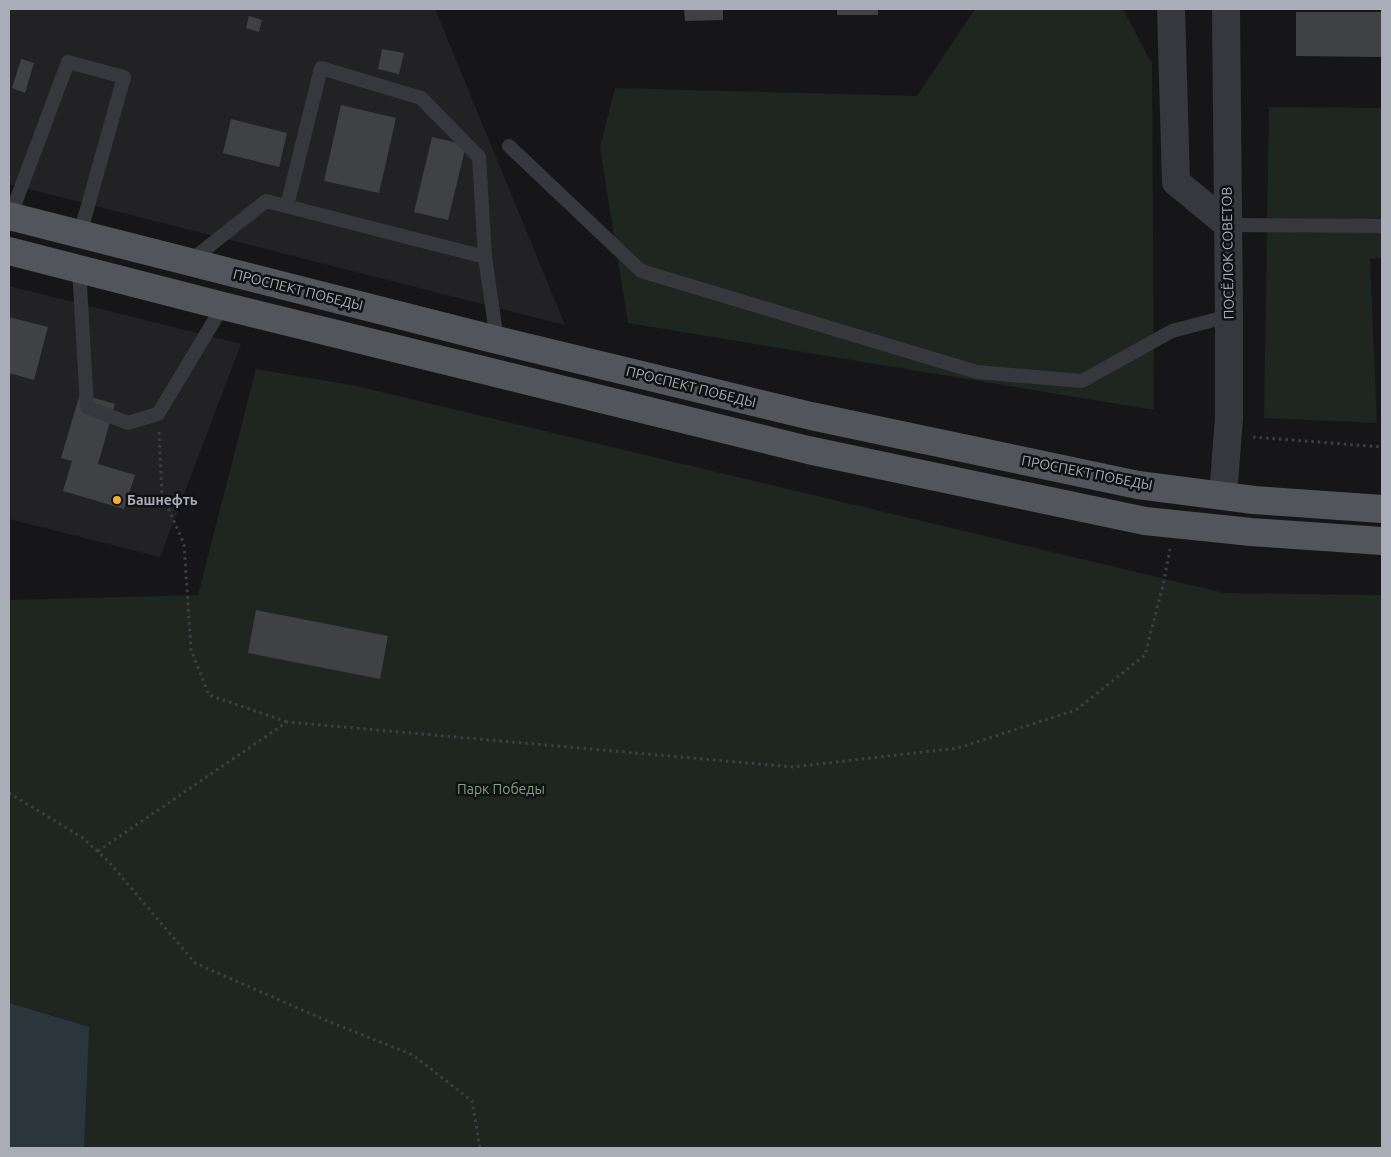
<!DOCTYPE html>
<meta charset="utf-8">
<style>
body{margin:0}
#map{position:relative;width:1391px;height:1157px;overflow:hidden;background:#161618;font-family:Ubuntu,sans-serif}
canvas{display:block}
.frame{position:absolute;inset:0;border:10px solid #a8adb8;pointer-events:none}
</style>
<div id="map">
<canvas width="1391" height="1157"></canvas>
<div class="frame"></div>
</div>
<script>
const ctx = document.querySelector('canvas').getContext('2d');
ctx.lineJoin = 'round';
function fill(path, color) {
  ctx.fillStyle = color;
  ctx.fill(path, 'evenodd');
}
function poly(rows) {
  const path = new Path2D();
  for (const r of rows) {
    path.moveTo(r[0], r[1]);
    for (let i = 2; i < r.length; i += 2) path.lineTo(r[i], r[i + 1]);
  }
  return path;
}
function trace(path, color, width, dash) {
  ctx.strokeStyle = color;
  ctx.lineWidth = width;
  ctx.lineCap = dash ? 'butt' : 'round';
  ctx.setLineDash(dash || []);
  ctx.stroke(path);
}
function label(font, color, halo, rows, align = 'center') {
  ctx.font = font + ' Ubuntu,sans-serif';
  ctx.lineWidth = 5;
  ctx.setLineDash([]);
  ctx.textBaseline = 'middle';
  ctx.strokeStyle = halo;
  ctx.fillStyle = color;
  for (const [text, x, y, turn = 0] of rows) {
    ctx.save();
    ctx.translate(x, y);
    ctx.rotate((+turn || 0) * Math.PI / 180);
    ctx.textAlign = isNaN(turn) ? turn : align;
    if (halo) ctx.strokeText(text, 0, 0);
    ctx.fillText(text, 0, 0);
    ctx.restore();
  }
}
fill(poly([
 [9,9,435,9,565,325,9,184],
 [9,286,241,344,160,557,9,519]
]), '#222225');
fill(poly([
 [975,9,1123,9,1152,64,1154,410,628,323,600,147,615,88,917,96],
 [1269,107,1382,108,1382,258,1370,259,1377,423,1264,418],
 [256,369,352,385,1224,593,1382,595,1382,1148,9,1148,9,600,198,595]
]), '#1e261f');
fill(poly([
 [9,1003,89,1027,84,1148,9,1148]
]), '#2c353c');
fill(poly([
 [684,9,723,9,723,20,685,21],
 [837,9,878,9,878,15,837,15],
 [1296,12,1382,12,1382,57,1296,56],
 [249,16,262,20,259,32,246,28],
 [382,49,404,53,399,74,378,69],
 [21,59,34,63,25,93,12,88],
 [341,105,396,118,379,193,324,181],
 [231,119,287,133,279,167,223,153],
 [432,137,466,145,448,220,414,212],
 [9,317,48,327,34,380,9,373],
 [80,394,115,404,98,464,135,475,124,509,63,491,72,461,61,458],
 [256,610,388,636,380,679,248,653]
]), '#404145');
trace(poly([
 [159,432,162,494,184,544,191,650,209,695,287,722],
 [1253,437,1382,447],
 [9,793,83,838,109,862,195,963,325,1020,413,1055,472,1101,480,1148],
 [98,851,287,722,793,767,958,748,1076,710,1145,655,1163,585,1170,549]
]), '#3d3f44', 3, [2.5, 4]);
trace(poly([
 [509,146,641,271,977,372,1082,381,1172,331,1229,316],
 [287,206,321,68,421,98,479,157,485,257],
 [10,217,68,62,124,77,80,234],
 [1228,225,1382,226],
 [189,262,266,201,485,257,497,340],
 [79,268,87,407,128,423,158,414,223,306]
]), '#37383d', 14);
trace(poly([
 [1171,9,1176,182,1228,225],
 [1223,496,1229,418,1229,316,1226,9]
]), '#37383d', 28);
trace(poly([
 [9,216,497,340,811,416,1138,485,1254,500,1382,509],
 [9,251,223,306,808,450,1145,521,1251,532,1382,541]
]), '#53555c', 28);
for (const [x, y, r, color] of [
 [117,500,5,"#f2b134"]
]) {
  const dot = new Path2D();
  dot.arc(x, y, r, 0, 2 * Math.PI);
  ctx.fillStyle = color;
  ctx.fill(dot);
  trace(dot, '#111113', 2);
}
label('14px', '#a8adb8', '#111113', [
 ["ПОСЁЛОК СОВЕТОВ",1228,253,-91],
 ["ПРОСПЕКТ ПОБЕДЫ",298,290,14],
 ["ПРОСПЕКТ ПОБЕДЫ",691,387,14],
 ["ПРОСПЕКТ ПОБЕДЫ",1087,473,11]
]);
label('bold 14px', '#a8adb8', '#111113', [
 ["Башнефть",127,500]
], 'left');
label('14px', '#7fa381', '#111113', [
 ["Парк Победы",501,789]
]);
</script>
